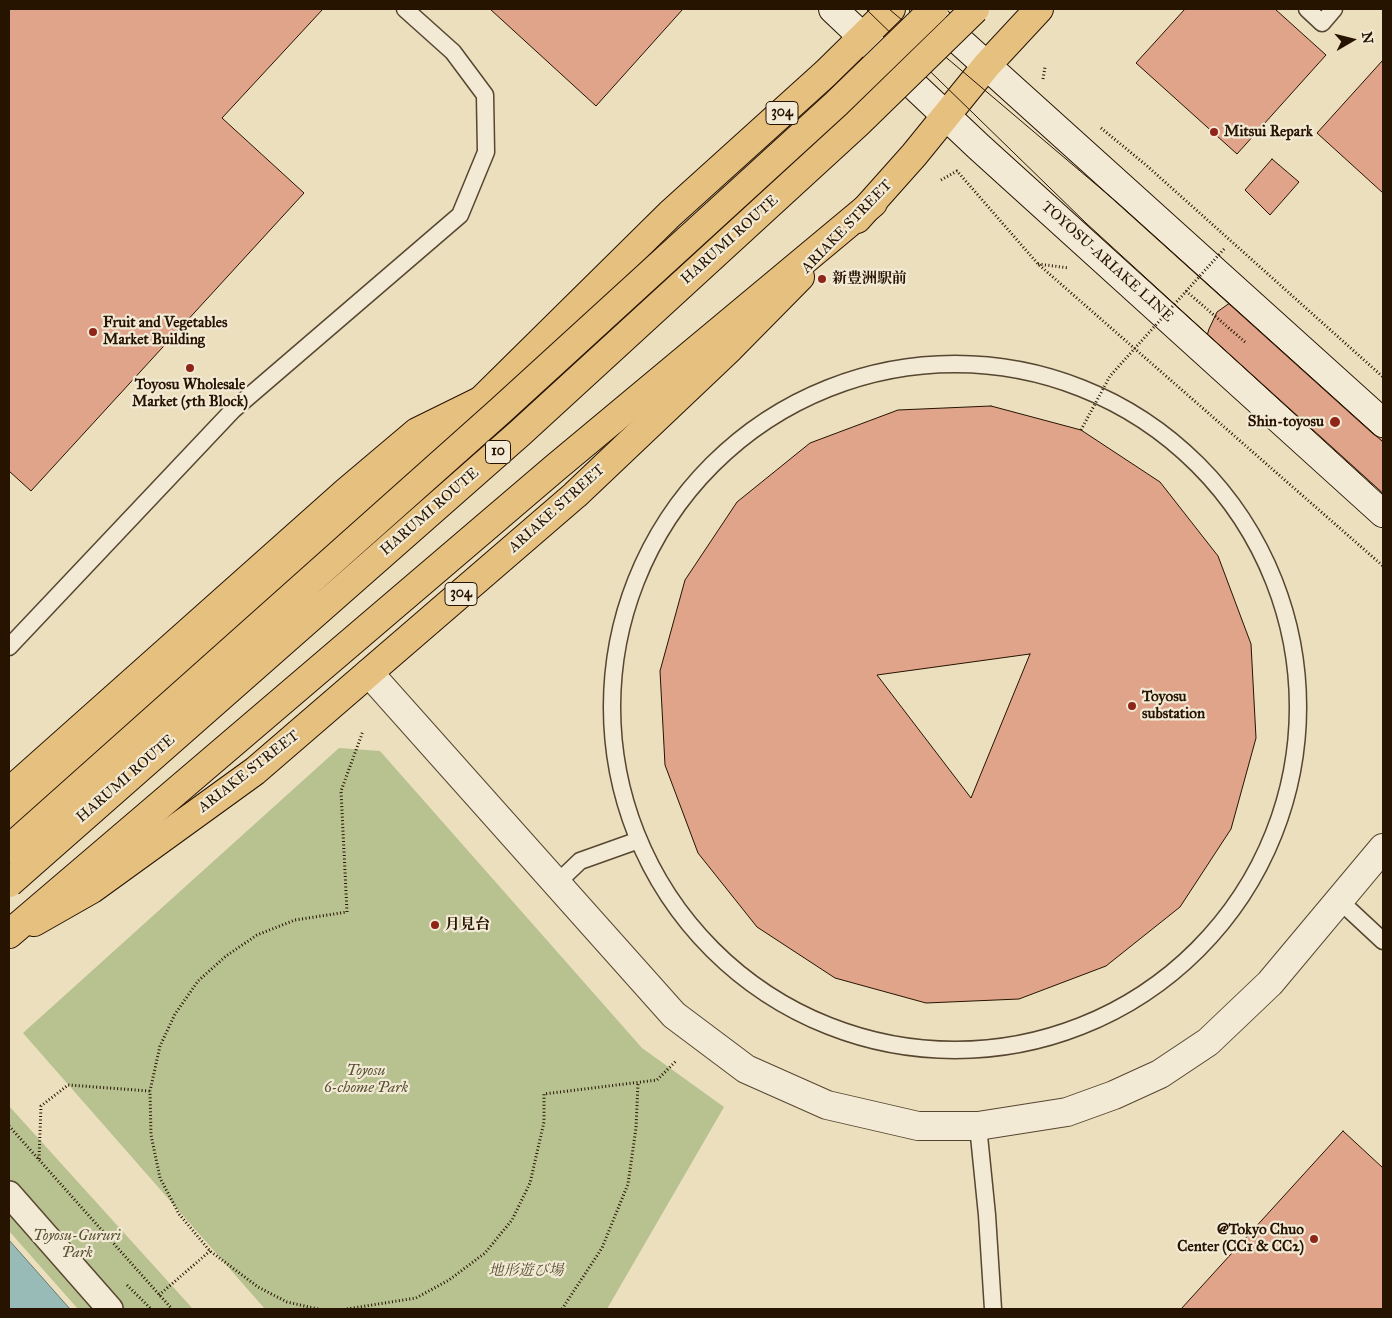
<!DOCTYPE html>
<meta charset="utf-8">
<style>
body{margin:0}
#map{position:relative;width:1392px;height:1318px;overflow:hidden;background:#ebdfbe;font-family:"IM FELL Great Primer",serif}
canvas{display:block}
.frame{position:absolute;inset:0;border:10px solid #261300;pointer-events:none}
.north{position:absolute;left:1327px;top:15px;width:50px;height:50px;-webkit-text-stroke:4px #f2ead5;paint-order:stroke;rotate:82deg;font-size:14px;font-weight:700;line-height:20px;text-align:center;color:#261300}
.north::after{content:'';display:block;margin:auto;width:18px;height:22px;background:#261300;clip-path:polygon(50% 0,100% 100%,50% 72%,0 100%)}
</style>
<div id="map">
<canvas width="1392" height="1318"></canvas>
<div class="frame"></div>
<div class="north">N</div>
</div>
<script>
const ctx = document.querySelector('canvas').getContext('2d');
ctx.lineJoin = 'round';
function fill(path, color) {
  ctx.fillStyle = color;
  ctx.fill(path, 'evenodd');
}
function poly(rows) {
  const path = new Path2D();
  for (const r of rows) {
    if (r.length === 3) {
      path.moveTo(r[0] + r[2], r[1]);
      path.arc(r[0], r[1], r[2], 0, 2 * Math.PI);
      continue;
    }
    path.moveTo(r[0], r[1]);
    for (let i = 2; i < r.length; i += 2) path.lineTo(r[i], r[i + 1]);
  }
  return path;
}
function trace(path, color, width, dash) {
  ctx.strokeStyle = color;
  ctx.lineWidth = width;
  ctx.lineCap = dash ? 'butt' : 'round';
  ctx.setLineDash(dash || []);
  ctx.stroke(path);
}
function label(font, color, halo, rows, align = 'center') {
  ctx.font = font + ' "IM FELL Great Primer","Noto Serif JP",serif';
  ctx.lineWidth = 4.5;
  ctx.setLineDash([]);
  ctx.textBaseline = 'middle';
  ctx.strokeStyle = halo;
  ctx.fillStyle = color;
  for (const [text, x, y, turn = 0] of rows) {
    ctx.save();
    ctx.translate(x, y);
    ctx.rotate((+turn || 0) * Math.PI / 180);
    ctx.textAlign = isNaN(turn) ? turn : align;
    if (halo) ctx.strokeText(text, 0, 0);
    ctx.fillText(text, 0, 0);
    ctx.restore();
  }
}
fill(poly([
 [339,748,380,751,642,1048,724,1107,607,1309,265,1309,23,1033],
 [9,1106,193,1309,78,1309,9,1231]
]), '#b8c190');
const water = poly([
 [9,1240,70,1309,9,1309,9,1240]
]);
fill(water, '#99bbb8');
trace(water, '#6b786e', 1);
const building = poly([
 [9,9,323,9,222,118,304,193,31,491,9,471,9,9],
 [490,9,683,9,596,106,490,9],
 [1185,9,1275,9,1326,55,1237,154,1136,63,1185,9],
 [1383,60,1383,193,1317,133,1383,60],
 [1272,159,1299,182,1270,215,1245,190,1272,159],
 [1234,300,1383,417,1383,507,1204,346,1209,329,1217,312,1234,300],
 [991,406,1081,430,1160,482,1218,556,1251,644,1256,738,1231,829,1180,907,1106,966,1019,999,926,1003,835,978,757,927,698,853,665,765,660,671,685,580,737,502,810,443,898,410,991,406],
 [1030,654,971,798,877,675,1030,654],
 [1343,1131,1383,1168,1383,1309,1181,1309,1343,1131]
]);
fill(building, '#dfa48a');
trace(building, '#261300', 1);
const service = poly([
 [1307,9,1322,23,1334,9],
 [955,707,343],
 [9,647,233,410,460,215,486,152,485,95,453,52,405,9],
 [556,884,580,861,639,840],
 [1340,901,1383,941],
 [978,1126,987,1215,993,1309]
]);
const pedestrian = poly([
 [9,1194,110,1309]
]);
const tertiary = poly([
 [369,673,674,1015,746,1069,827,1105,918,1126,978,1126,1067,1112,1114,1095,1160,1074,1208,1042,1270,983,1383,848]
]);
const secondary = poly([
 [833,9,979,147,1383,513],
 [924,9,1383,423]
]);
const primary = poly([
 [857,219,914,155,987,65,1039,9],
 [9,824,433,448,670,214,826,73,891,9],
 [34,922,92,889,255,771,575,495,730,348,800,277]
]);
const motorway = poly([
 [9,792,346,492,417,432,480,401],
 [9,934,555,468,873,203]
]);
trace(service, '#574630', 19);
trace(pedestrian, '#574630', 28);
trace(tertiary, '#574630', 30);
trace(secondary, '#261300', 30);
trace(primary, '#261300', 30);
trace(motorway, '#261300', 30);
trace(poly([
 [1043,79,1045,67],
 [1101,128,1146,165,1383,377],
 [941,180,957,171,1038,264,1383,566],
 [1038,264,1069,268],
 [1186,291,1245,342],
 [9,1126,172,1309],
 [39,1159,41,1106,68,1085,150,1091],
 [127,1285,151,1309],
 [159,1295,210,1251],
 [318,1309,287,1302,258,1287,210,1251,179,1214,160,1178,151,1135,150,1091,160,1046,175,1014,198,981,226,956,257,935,295,920,347,912,341,791,363,731],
 [347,1309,416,1298,449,1280,485,1253,512,1220,530,1183,544,1122,544,1094,657,1080,677,1060],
 [562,1309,602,1248,628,1184,636,1128,638,1083]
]), '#261300', 3, [1, 2.5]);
trace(service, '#f2ead5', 16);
trace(pedestrian, '#f2ead5', 25);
trace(tertiary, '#f2ead5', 28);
trace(secondary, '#f2ead5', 28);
trace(primary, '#e6c07f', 28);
trace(motorway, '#e6c07f', 28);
trace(poly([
 [866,9,1086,223,1383,495],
 [889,9,1119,204,1383,442]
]), '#261300', 1);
const motorwayBridge = poly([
 [9,849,500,411,836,104,934,9],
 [9,883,520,433,857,124,975,9]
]);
trace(motorwayBridge, '#261300', 30, []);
trace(poly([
 [1081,430,1110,376,1225,248]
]), '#261300', 3, [1, 2.5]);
trace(motorwayBridge, '#e6c07f', 28);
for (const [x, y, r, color] of [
 [1214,132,5,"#8f2418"],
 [822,279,5,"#8f2418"],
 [93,332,5,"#8f2418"],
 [190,368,5,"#8f2418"],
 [1335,422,6,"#8f2418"],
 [1132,706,5,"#8f2418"],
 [435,925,5,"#8f2418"],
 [1314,1239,5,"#8f2418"]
]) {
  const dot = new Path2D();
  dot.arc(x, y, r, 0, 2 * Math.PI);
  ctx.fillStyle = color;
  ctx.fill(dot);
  trace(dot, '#f2ead5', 2);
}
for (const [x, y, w] of [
 [782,113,32],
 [498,452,25],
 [461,594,32]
]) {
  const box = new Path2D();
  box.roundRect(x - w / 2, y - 11.5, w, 23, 4);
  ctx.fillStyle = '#f2ead5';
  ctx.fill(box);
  trace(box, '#261300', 1);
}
label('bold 14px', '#261300', null, [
 ["304",782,113],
 ["10",498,452],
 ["304",461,594]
]);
label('bold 15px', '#261300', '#f2ead5', [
 ["Mitsui Repark",1224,132],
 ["新豊洲駅前",832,279],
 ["Fruit and Vegetables",103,323],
 ["Market Building",103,340],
 ["Toyosu Wholesale",190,385,"center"],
 ["Market (5th Block)",190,402,"center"],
 ["Shin-toyosu",1324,422,"right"],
 ["Toyosu",1142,697],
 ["substation",1142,714],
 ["月見台",445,925],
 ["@Tokyo Chuo",1304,1230,"right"],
 ["Center (CC1 & CC2)",1304,1247,"right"]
], 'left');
label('15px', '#261300', '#f2ead5', [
 ["ARIAKE STREET",847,227,-46],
 ["HARUMI ROUTE",730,240,-42],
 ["TOYOSU-ARIAKE LINE",1107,262,42],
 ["ARIAKE STREET",557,509,-42],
 ["HARUMI ROUTE",430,512,-41],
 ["ARIAKE STREET",249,772,-38],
 ["HARUMI ROUTE",126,779,-41]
]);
label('italic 15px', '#595032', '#f2ead5', [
 ["Toyosu",366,1071],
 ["6-chome Park",366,1088],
 ["Toyosu-Gururi",77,1236],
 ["Park",77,1253],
 ["地形遊び場",526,1271]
]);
</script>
